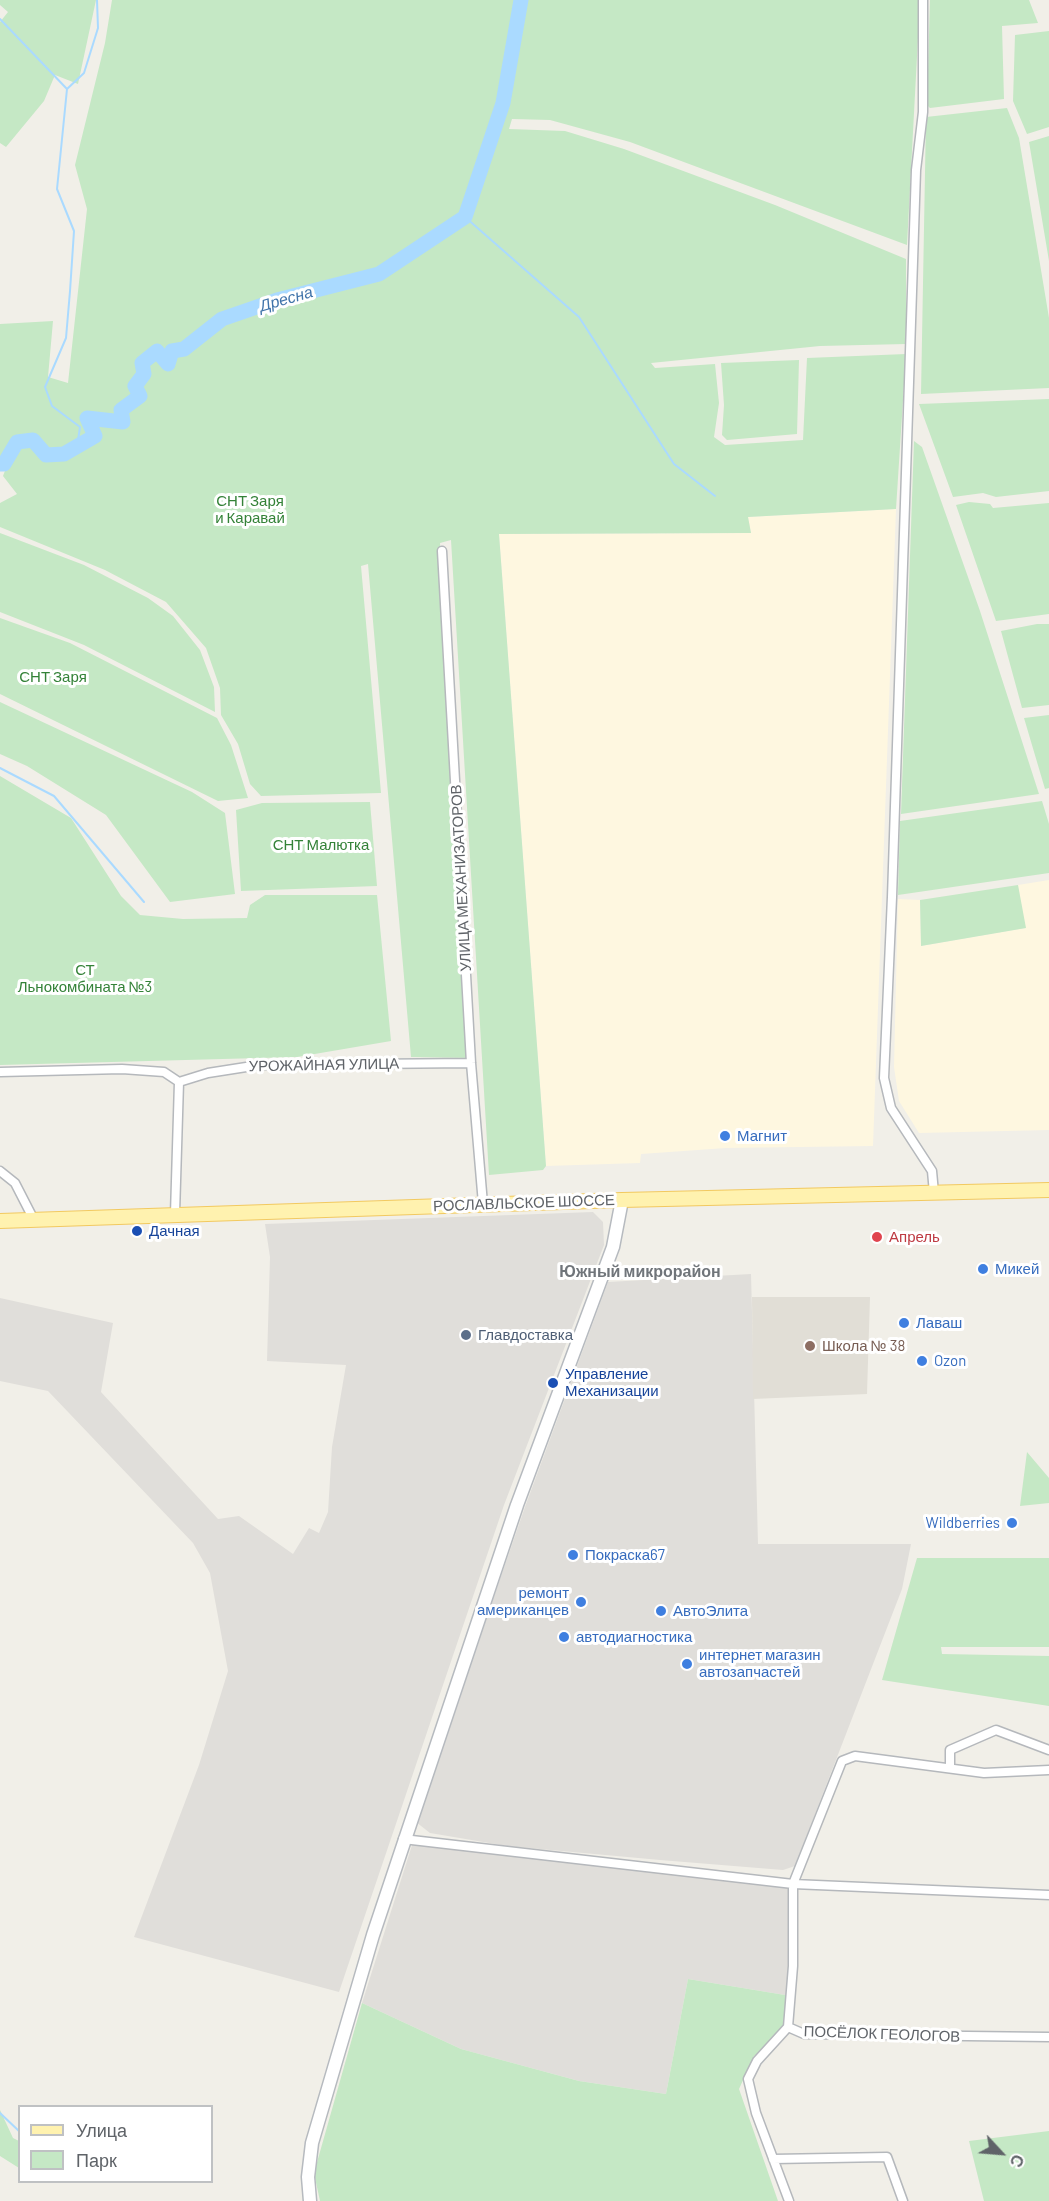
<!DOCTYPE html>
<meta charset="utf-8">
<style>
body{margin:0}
#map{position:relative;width:1049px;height:2201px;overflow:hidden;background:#f1efe8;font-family:Barlow,sans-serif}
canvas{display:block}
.legend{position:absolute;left:18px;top:2105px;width:195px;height:78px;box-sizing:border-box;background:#fff;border:2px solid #bfc1c3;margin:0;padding:8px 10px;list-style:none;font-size:18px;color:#5f6368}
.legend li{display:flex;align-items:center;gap:12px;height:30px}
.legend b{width:30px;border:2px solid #bfc1c3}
.north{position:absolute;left:971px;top:2123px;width:60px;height:60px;-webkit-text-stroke:4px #fff;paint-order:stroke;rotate:116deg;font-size:16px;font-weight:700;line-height:24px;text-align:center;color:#5f6368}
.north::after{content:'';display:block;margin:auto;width:21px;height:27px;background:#5f6368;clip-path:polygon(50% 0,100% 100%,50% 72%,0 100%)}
</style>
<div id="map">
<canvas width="1049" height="2201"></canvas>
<ul class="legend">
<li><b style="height:8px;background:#fff2af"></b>Улица</li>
<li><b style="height:16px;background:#c5e8c5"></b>Парк</li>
</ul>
<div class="north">С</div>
</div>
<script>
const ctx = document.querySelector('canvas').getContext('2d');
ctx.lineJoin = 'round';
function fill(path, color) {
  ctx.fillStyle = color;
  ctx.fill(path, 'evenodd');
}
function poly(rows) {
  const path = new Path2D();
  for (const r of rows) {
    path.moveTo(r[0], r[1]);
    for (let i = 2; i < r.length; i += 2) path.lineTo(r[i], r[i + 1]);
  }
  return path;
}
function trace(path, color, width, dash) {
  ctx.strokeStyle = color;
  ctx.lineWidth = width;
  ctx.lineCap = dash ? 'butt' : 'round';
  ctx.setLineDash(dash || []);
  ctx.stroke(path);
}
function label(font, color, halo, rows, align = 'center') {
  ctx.font = font + ' Barlow,sans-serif';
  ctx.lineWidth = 6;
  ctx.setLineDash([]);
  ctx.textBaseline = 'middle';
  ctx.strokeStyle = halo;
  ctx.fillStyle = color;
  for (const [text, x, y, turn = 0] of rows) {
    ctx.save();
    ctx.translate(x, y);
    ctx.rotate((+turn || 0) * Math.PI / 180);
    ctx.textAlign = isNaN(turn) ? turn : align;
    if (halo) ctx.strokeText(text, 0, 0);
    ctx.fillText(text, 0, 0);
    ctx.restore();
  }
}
fill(poly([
 [896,509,873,1146,726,1148,641,1154,640,1163,546,1166,499,534,751,533,748,517],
 [1049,880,1049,1130,919,1133,899,1101,894,1067,898,899,920,900,921,946,1025,928,1018,885]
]), '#fef7e0');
fill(poly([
 [593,1212,603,1222,604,1245,504,1505,339,1992,134,1937,199,1765,228,1671,210,1573,193,1543,48,1391,0,1381,0,1298,113,1323,101,1392,218,1519,239,1516,293,1554,309,1528,319,1533,328,1512,332,1447,346,1365,267,1361,270,1257,265,1224],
 [751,1274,758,1544,911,1544,902,1589,795,1866,783,1870,660,1860,507,1846,430,1833,416,1822,525,1507,608,1282],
 [413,1842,795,1886,791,1996,688,1979,666,2094,579,2081,461,2049,362,2003]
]), '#e0deda');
fill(poly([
 [752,1297,870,1297,867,1394,753,1399]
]), '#e1ded6');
fill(poly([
 [0,0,96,0,78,84,55,75,44,101,6,147,0,143,0,22,8,12,0,5],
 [112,0,920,0,907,245,630,142,550,120,512,119,509,129,565,131,624,149,775,205,906,259,906,344,820,346,651,363,655,368,715,364,719,403,714,437,725,445,803,440,807,358,906,354,896,509,748,517,751,533,499,534,546,1166,543,1170,489,1175,451,540,440,543,473,1058,411,1057,368,564,361,566,381,793,261,796,250,784,238,744,221,715,220,688,206,648,166,602,105,570,0,527,0,503,17,494,3,476,9,460,0,458,0,324,53,321,48,377,68,383,87,209,75,165,105,43],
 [930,0,1029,0,1038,23,1002,26,1004,99,930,108,927,105],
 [1049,31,1049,127,1027,134,1013,101,1015,35],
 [1007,108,1019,138,1049,318,1049,388,921,394,926,117],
 [1049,136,1049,261,1029,142],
 [799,360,797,434,727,440,722,435,724,405,721,363],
 [1049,399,1049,491,996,497,983,493,953,497,919,404],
 [914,441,922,447,980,611,1039,794,901,814],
 [969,502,990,504,993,508,1049,503,1049,614,996,621,956,505],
 [0,533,84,565,148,598,173,616,200,650,214,687,215,712,84,645,0,612],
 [0,618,70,643,217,718,231,745,248,798,218,801,0,694],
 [1037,624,1049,624,1049,705,1022,708,1001,631],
 [0,702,192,792,225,813,235,894,170,902,106,815,27,766,0,754],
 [1049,715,1049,788,1045,789,1024,718],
 [0,776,71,818,121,896,140,915,183,919,247,918,250,905,265,895,377,895,391,1041,297,1057,0,1065],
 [1042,801,1049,824,1049,873,898,895,900,821],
 [370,802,377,886,241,891,236,810,262,803],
 [1018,885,1026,928,921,946,920,900],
 [1027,1452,1049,1478,1049,1503,1020,1506],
 [917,1558,1049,1558,1049,1647,941,1647,942,1654,1049,1656,1049,1706,882,1680],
 [688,1979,791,1996,783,2033,754,2056,739,2089,778,2201,320,2201,314,2173,362,2003,461,2049,579,2081,666,2094],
 [0,2110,13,2138,19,2141,19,2168,0,2156],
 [1049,2131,1049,2201,984,2201,969,2141]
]), '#c5e8c5');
trace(poly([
 [0,19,67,89,57,189,74,231,70,291,66,338,45,387,52,406,80,427,77,447],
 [67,89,84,73,98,28,97,0],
 [465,217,579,317,674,464,715,496],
 [0,768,54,796,144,902],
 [0,2113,20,2132]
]), '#aadaff', 2);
trace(poly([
 [0,464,4,464,17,442,33,440,46,455,64,454,95,436,87,418,123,422,121,410,140,396,135,386,144,374,142,363,157,351,168,364,172,351,184,349,222,319,277,300,379,274,465,217,503,103,521,0]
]), '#aadaff', 15);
const street = poly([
 [923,0,923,112,916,170,892,897,884,1078,891,1108,932,1171,934,1193],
 [442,551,471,1063,483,1204],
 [0,1072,122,1069,164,1072,179,1082,208,1073,259,1065,471,1063],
 [0,1171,15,1183,34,1220],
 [175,1214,179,1082],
 [950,1766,950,1750,996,1730,1049,1750],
 [1049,1770,984,1773,855,1756,842,1761,793,1884,793,1966,788,2027,804,2034,1049,2037],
 [403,1839,793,1884,1049,1895],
 [788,2027,757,2061,748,2079,756,2113,789,2201],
 [773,2159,887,2157,903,2201]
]);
const secondary = poly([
 [310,2201,308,2177,312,2143,373,1935,517,1505,613,1247,622,1200]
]);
const primary = poly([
 [0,1221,622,1200,1049,1190]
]);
trace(street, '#b5b8bc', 11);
trace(secondary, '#b6babf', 15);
trace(primary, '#f2c960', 16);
trace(street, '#fff', 8);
trace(secondary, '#fff', 12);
trace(primary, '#fff2af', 14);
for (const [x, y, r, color] of [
 [725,1136,6,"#3f7fe0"],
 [137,1231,6,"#1a4fb4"],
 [877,1237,6,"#e0444e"],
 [983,1269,6,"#3f7fe0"],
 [904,1323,6,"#3f7fe0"],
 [466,1335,6,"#5c6f8a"],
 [810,1346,6,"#8d6e63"],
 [922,1361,6,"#3f7fe0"],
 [553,1383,6,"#1a4fb4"],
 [1012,1523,6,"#3f7fe0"],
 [573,1555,6,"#3f7fe0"],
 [581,1602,6,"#3f7fe0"],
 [661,1611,6,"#3f7fe0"],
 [564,1637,6,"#3f7fe0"],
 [687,1664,6,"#3f7fe0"]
]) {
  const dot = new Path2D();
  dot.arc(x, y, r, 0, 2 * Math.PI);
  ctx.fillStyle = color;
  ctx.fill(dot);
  trace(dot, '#fff', 2);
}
label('15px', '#348238', '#fff', [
 ["СНТ Заря",250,501],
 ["и Каравай",250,518],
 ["СНТ Заря",53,677],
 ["СНТ Малютка",321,845],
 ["СТ",85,970],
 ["Льнокомбината №3",85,987]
]);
label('15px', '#5f6368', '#fff', [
 ["УЛИЦА МЕХАНИЗАТОРОВ",461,878,-93],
 ["УРОЖАЙНАЯ УЛИЦА",324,1065,-1],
 ["РОСЛАВЛЬСКОЕ ШОССЕ",524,1203,-2],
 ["ПОСЁЛОК ГЕОЛОГОВ",882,2034,2]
]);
label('15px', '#366cbe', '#fff', [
 ["Магнит",737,1136],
 ["Микей",995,1269],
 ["Лаваш",916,1323],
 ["Ozon",934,1361],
 ["Wildberries",1000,1523,"right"],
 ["Покраска67",585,1555],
 ["ремонт",569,1593,"right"],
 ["американцев",569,1610,"right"],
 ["АвтоЭлита",673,1611],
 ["автодиагностика",576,1637],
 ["интернет магазин",699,1655],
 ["автозапчастей",699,1672]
], 'left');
label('15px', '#164399', '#fff', [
 ["Дачная",149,1231],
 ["Управление",565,1374],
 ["Механизации",565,1391]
], 'left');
label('15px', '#be3a42', '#fff', [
 ["Апрель",889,1237]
], 'left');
label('15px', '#4e5e75', '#fff', [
 ["Главдоставка",478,1335]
], 'left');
label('15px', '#785e54', '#fff', [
 ["Школа № 38",822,1346]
], 'left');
label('italic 16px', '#4174aa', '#fff', [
 ["Дресна",286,299,-16]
]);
label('bold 16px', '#70757a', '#fff', [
 ["Южный микрорайон",640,1272]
]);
</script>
